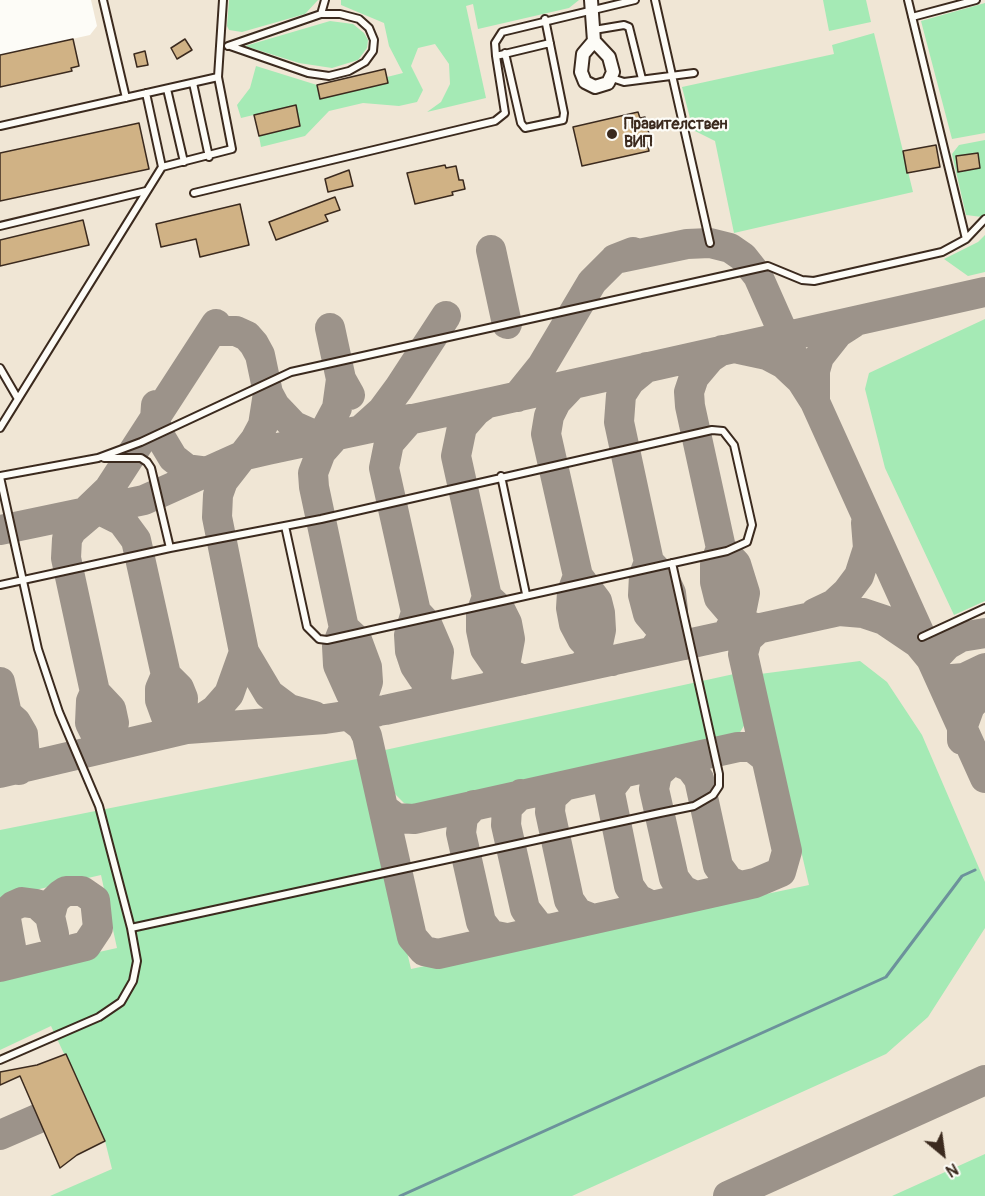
<!DOCTYPE html>
<meta charset="utf-8">
<style>
body{margin:0}
#map{position:relative;width:985px;height:1196px;overflow:hidden;background:#fdfcf7;font-family:Pangolin,sans-serif}
canvas{display:block}
.north{position:absolute;left:913px;top:1124px;width:60px;height:60px;-webkit-text-stroke:4px #fdfcf7;paint-order:stroke;rotate:151deg;font-size:16px;font-weight:700;line-height:24px;text-align:center;color:#3b2a1e}
.north::after{content:'';display:block;margin:auto;width:21px;height:27px;background:#3b2a1e;clip-path:polygon(50% 0,100% 100%,50% 72%,0 100%)}
</style>
<div id="map">
<canvas width="985" height="1196"></canvas>
<div class="north">N</div>
</div>
<script>
const ctx = document.querySelector('canvas').getContext('2d');
ctx.lineJoin = 'round';
function fill(path, color) {
  ctx.fillStyle = color;
  ctx.fill(path, 'evenodd');
}
function poly(rows) {
  const path = new Path2D();
  for (const r of rows) {
    path.moveTo(r[0], r[1]);
    for (let i = 2; i < r.length; i += 2) path.lineTo(r[i], r[i + 1]);
  }
  return path;
}
function trace(path, color, width, dash) {
  ctx.strokeStyle = color;
  ctx.lineWidth = width;
  ctx.lineCap = dash ? 'butt' : 'round';
  ctx.setLineDash(dash || []);
  ctx.stroke(path);
}
function label(font, color, halo, rows, align = 'center') {
  ctx.font = font + ' Pangolin,sans-serif';
  ctx.lineWidth = 4.5;
  ctx.setLineDash([]);
  ctx.textBaseline = 'middle';
  ctx.strokeStyle = halo;
  ctx.fillStyle = color;
  for (const [text, x, y, turn = 0] of rows) {
    ctx.save();
    ctx.translate(x, y);
    ctx.rotate((+turn || 0) * Math.PI / 180);
    ctx.textAlign = isNaN(turn) ? turn : align;
    if (halo) ctx.strokeText(text, 0, 0);
    ctx.fillText(text, 0, 0);
    ctx.restore();
  }
}
fill(poly([
 [91,0,985,0,985,1196,0,1196,0,55,90,35,97,26]
]), '#f0e6d5');
fill(poly([
 [229,0,318,0,305,14,242,32,229,30,227,26],
 [341,0,579,0,569,8,478,29,473,4,466,6,486,98,427,112,441,102,450,84,449,64,435,44,418,48,411,66,423,90,417,102,399,106,363,103,329,111,305,136,261,147,259,136,300,126,295,105,241,118,237,105,250,88,256,66,317,85,320,98,388,83,387,77,403,73,389,46,384,23,341,5],
 [823,0,866,0,871,22,829,31],
 [985,3,985,133,952,139,921,21],
 [330,21,353,24,364,33,368,40,367,48,358,60,332,68,299,63,245,46],
 [874,33,913,192,734,233,715,141,693,130,682,87,834,54,832,45],
 [985,140,985,214,982,217,966,215,952,154,959,145],
 [985,235,985,272,968,276,944,259,978,242],
 [985,319,985,601,954,615,885,468,865,389,869,373],
 [860,661,887,682,922,735,985,882,985,928,928,1017,886,1054,572,1196,50,1196,112,1169,105,1141,51,1026,0,1050,0,974,117,948,101,875,0,898,0,830,362,758,411,969,809,885,760,674],
 [734,674,742,680,748,702,748,719,739,734,723,743,431,807,416,807,404,803,392,791,385,750],
 [985,1154,985,1196,892,1196]
]), '#a5eab5');
trace(poly([
 [400,1196,886,977,962,876,975,870]
]), '#6c929b', 3);
trace(poly([
 [491,250,507,324],
 [615,259,687,244,710,243,730,248,743,257,758,276,793,355],
 [330,328,341,379,350,395],
 [212,331,236,331,247,336,254,344,260,355,268,393,263,425,255,440,223,481,218,495,217,517,244,652,269,694,289,709,314,716],
 [739,349,767,355,784,364,801,380,815,402,985,778],
 [722,350,710,358,694,377,689,392,690,406,721,548,715,564,715,582,719,598,737,619,756,629],
 [647,367,630,381,621,395,619,422,649,562,644,575,643,595,648,614,666,635,684,645],
 [573,384,556,402,549,416,546,434,578,576,572,592,571,608,574,624,582,639,594,651,612,661],
 [268,393,275,406,294,426,321,438,337,408,341,379],
 [517,397,542,366,592,282,615,259,633,252],
 [815,402,815,371,819,357,838,333,852,324],
 [487,403,476,411,462,427,456,456,487,597,481,613,481,630,485,649,494,662,504,671,523,680],
 [156,405,155,419,158,433,173,458,187,469,210,472],
 [410,419,389,443,384,468,416,612,409,635,410,651,415,666,423,678,450,696],
 [362,429,382,411,399,388,446,316],
 [337,434,321,452,313,473,314,487,344,628,337,646,338,665,351,694,376,712],
 [102,511,122,521,136,540,166,675,179,688,183,698,182,723,177,731,168,722,160,700,160,689,166,675],
 [92,513,72,530,67,539,66,558,95,692,111,709,114,723,107,747,97,737,90,723,91,701,95,692],
 [82,515,109,489,216,324],
 [0,530,144,500,242,456,268,450,497,401,985,292],
 [721,548,736,564,745,593,742,608,727,634],
 [649,562,664,578,671,593,673,610,670,628,655,648],
 [578,576,597,601,600,613,601,630,598,644,585,663],
 [487,597,500,609,507,623,510,639,504,671,493,684],
 [416,612,427,624,439,652,436,678,422,700],
 [815,613,834,604,847,592,859,576,868,548,866,523],
 [344,628,357,640,367,667,368,682,364,694,351,715],
 [932,661,947,645,961,637,985,633],
 [941,680,964,678,985,668],
 [0,682,7,714,16,722,23,734,25,758,19,770,3,750,1,727,7,714],
 [349,716,362,726,367,736,412,937,424,951,438,954,755,883,781,872,787,851,743,654,747,639,759,628],
 [187,729,215,710,229,694,244,652],
 [962,740,962,728,970,706,985,691],
 [676,761,690,767,699,779,718,866,729,881,741,886],
 [670,762,657,774,654,789,674,878,683,890,696,896],
 [0,773,187,729,325,719,385,710,839,611,863,613,884,620,918,643,932,660],
 [622,773,612,786,610,793,629,886,638,899,652,906],
 [564,786,551,798,550,812,569,900,578,913,593,919],
 [521,794,507,808,506,825,525,909,539,927,549,929],
 [474,805,463,817,461,833,481,922,491,935,506,938],
 [384,809,396,818,414,819,738,747,752,747,766,758],
 [0,966,11,947,5,913,13,906,22,902,37,904,50,916,54,934],
 [0,967,86,946,98,928,95,900,82,891,66,891,60,895,54,901,50,916],
 [0,1135,37,1119],
 [728,1196,985,1080]
]), '#9c938a', 30);
const building = poly([
 [73,39,79,66,71,68,72,71,0,87,0,55,73,39],
 [185,39,192,50,177,59,171,48,185,39],
 [145,51,148,65,137,67,134,54,145,51],
 [385,69,388,83,320,99,317,85,385,69],
 [296,105,300,126,259,136,254,115,296,105],
 [638,112,640,118,645,117,651,142,647,143,649,151,582,166,573,127,638,112],
 [139,123,149,169,0,201,0,153,139,123],
 [936,145,940,167,907,173,903,151,936,145],
 [978,153,980,168,958,172,956,156,978,153],
 [445,165,446,168,456,166,459,180,463,180,465,189,452,192,453,195,415,204,407,173,445,165],
 [349,170,353,186,328,192,325,179,349,170],
 [335,197,340,210,325,215,328,221,276,240,269,222,335,197],
 [240,204,249,245,200,257,196,239,161,247,156,224,240,204],
 [83,220,89,245,0,266,0,240,83,220],
 [66,1054,105,1141,77,1155,60,1168,20,1076,0,1085,0,1072,37,1065,66,1054]
]);
fill(building, '#d0b285');
trace(building, '#3b2a1e', 1.5);
const service = poly([
 [103,0,126,98],
 [655,0,710,243],
 [908,0,966,239],
 [912,17,976,0],
 [594,30,624,25,629,27,642,79],
 [228,46,321,14,325,0],
 [230,46,308,73,329,76,349,71,365,62,373,51,374,40,369,28,359,19,340,14,321,14],
 [505,53,521,123,525,128,563,120,564,113,545,19],
 [496,56,550,43],
 [612,78,624,82,694,73],
 [193,83,209,157],
 [167,89,184,162],
 [0,126,218,77],
 [162,167,232,149,218,77,223,0],
 [194,193,495,121,505,113,496,56,495,43,502,32,635,0],
 [0,226,146,191],
 [0,368,18,399],
 [0,428,162,167,146,93],
 [104,458,141,458,147,462,151,468,170,548],
 [0,476,98,458,141,442,291,372,768,266,802,280,814,281,942,252,966,239,985,219],
 [501,476,526,594],
 [0,477,38,649,59,712,99,806,131,928,137,961,133,981,121,1002,99,1017,0,1060],
 [0,585,170,548,321,519,712,430,723,431,734,445,752,525,747,542,727,551,327,640,319,639,307,627,285,526],
 [922,637,985,608],
 [131,928,660,813,694,806,713,795,719,786,719,774,672,563]
]);
const minor = poly([
 [591,0,594,41,583,54,581,72,585,82,595,87,608,83,613,72,609,57,594,41]
]);
trace(service, '#3b2a1e', 10);
trace(minor, '#3b2a1e', 16);
trace(service, '#fdfcf7', 6);
trace(minor, '#fdfcf7', 12);
for (const [x, y, r, color] of [
 [612,134,6,"#3b2a1e"]
]) {
  const dot = new Path2D();
  dot.arc(x, y, r, 0, 2 * Math.PI);
  ctx.fillStyle = color;
  ctx.fill(dot);
  trace(dot, '#fdfcf7', 2);
}
label('bold 16px', '#3b2a1e', '#fdfcf7', [
 ["Правителствен",624,125],
 ["ВИП",624,143]
], 'left');
</script>
